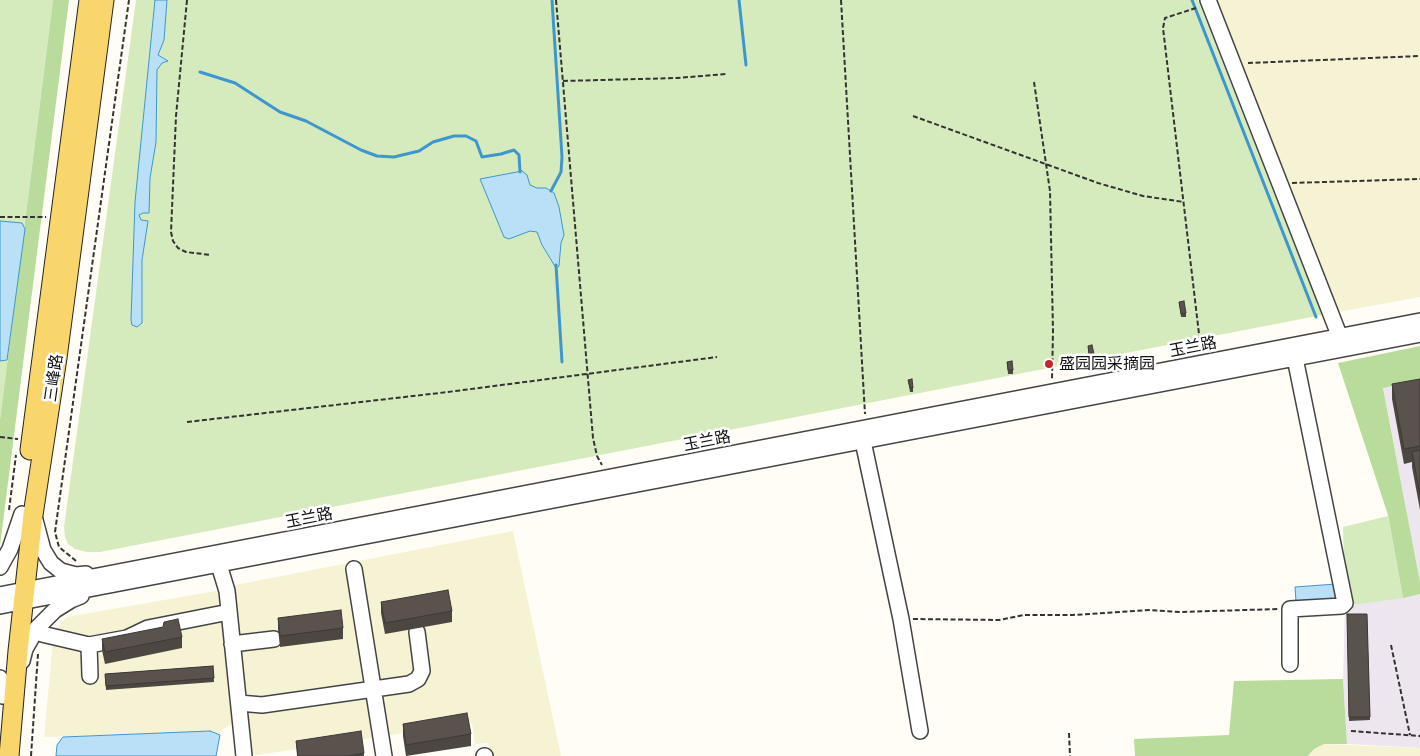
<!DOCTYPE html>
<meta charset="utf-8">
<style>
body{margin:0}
canvas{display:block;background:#fffdf5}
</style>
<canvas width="1420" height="756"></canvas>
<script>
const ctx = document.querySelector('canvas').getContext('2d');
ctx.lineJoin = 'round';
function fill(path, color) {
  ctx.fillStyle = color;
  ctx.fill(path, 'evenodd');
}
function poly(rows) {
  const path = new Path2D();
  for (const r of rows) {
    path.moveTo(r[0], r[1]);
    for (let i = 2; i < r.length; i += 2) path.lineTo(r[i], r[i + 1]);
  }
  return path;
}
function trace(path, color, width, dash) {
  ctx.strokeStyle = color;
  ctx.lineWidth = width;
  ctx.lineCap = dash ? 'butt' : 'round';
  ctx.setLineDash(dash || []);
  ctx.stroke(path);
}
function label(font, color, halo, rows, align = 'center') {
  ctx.font = font + ' "Crimson Pro","Noto Sans SC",serif';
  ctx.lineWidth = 5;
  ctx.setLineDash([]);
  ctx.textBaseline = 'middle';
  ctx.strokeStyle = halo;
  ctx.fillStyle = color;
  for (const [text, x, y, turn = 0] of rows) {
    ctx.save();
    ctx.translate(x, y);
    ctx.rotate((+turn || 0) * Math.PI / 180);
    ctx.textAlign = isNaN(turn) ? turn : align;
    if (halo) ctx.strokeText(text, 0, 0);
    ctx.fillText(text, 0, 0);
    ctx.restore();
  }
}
fill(poly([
 [1420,380,1420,582,1383,387],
 [1420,594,1420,748,1347,744,1343,679,1345,606]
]), '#eee6ef');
fill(poly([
 [1198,0,1420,0,1420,297,1322,315],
 [513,531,561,756,491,756,488,743,475,744,472,723,250,756,230,586],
 [221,590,234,720,229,726,223,729,220,735,210,731,44,737,53,641,60,624,67,617],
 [1324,744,1420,748,1420,756,1308,756,1314,749]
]), '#f6f3d4');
fill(poly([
 [0,0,53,0,0,420],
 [136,0,1198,0,1322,315,100,552,87,552,75,549,68,544,65,537,64,527],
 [1388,516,1403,598,1345,606,1343,527]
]), '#d5ebbd');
fill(poly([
 [53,0,69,0,0,546,0,420],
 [1420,346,1420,380,1383,388,1420,582,1420,594,1403,598,1388,515,1338,363],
 [1343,679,1347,744,1324,744,1314,749,1308,756,1135,756,1134,739,1229,735,1234,681]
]), '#b9dc9c');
const water = poly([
 [155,0,167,0,164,40,158,55,168,61,162,63,157,70,156,142,150,178,149,213,143,213,139,215,141,220,148,221,142,260,142,323,137,327,132,325,131,320,135,202,155,0],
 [522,171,527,175,530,185,537,188,546,188,554,193,559,207,564,235,561,243,559,266,556,268,542,245,537,232,530,231,509,239,504,237,480,179,522,171],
 [0,221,22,223,25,229,7,360,0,361,0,221],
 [1336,584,1338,600,1296,602,1295,587,1336,584],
 [210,731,220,735,216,756,56,756,57,745,63,737,210,731]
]);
fill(water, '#b9e0f7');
trace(water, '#3f96cf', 1);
trace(poly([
 [739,0,746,65],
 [1192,0,1316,317],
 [200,72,235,83,280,112,306,121,361,150,377,156,394,157,419,151,433,142,454,136,466,136,476,141,482,157,501,154,514,150,519,155,520,172],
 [551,191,561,172,562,157,552,0],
 [556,265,562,362]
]), '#3f96cf', 3);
const minor = poly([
 [1208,0,1343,345],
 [866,440,864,446,901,619,920,731],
 [35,520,43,550,51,563,61,571,76,575,86,574],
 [216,555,227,591,244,756],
 [0,567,10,549,22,514],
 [354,569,384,756],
 [0,595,1420,321],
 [0,606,1420,334],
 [42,634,89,645,127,638,148,628,229,612],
 [232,644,274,639],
 [89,645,90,676],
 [22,661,25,649,37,628,55,610,71,600,81,596],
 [1290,664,1290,609,1342,606,1345,603,1295,358],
 [0,678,3,696],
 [239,703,262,705,409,684,418,679,422,671,417,632],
 [484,756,485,756]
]);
const major = poly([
 [30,450,89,0],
 [9,756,18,651,33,515,57,358,104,0]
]);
trace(minor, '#444', 18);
trace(major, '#222', 21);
trace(poly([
 [187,0,176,116,171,232,173,241,178,248,186,252,211,255],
 [556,0,593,438,597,456,602,465],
 [841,0,865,414],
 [1196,8,1165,18,1163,28,1201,351],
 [1248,63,1420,56],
 [563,81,677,78,726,74],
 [1034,82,1050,191,1053,331,1052,380],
 [913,116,1098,183,1143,196,1184,202],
 [1292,183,1420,179],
 [0,217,46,217],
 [187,422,448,392,717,357],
 [0,437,18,439],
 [9,510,16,455],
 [76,561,59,547,55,532,129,0],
 [913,619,999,620,1024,615,1073,615,1150,610,1180,612,1278,609],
 [1391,645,1410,735],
 [1351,731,1420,736],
 [1069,733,1070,756],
 [31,756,38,654]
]), '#333', 2, [5, 2.5]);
trace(minor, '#fff', 15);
trace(major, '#f9d66b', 19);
fill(poly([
 [1179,302,1186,313,1186,317,1181,317],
 [1088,346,1094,354,1094,357,1089,358],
 [1007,362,1013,370,1013,374,1008,374],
 [1420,379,1420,510,1412,467,1412,462,1404,464,1392,399,1392,384],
 [908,380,913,388,913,392,910,392],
 [381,602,452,611,452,622,385,634,381,613],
 [1347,614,1367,614,1370,720,1349,721],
 [278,618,343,628,343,639,280,647,278,629],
 [182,637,182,648,105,664,102,650,102,639],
 [213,666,214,682,106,690,105,674],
 [403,724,471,734,471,746,406,756,403,736],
 [296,741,364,753,364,756,297,756]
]), '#4d4742');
const building = poly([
 [1184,301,1186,313,1181,314,1179,302,1184,301],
 [1092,345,1094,354,1089,354,1088,346,1092,345],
 [1012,361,1013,370,1008,370,1007,362,1012,361],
 [912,379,913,388,910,388,908,380,912,379],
 [1420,379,1420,446,1404,449,1392,384,1420,379],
 [1420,450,1420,495,1412,452,1420,450],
 [448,590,452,611,385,623,381,602,448,590],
 [341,610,343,628,280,636,278,618,341,610],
 [1347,614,1367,614,1370,717,1349,717,1347,614],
 [178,619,182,637,105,652,102,639,163,627,164,622,178,619],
 [213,666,214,678,106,686,105,674,213,666],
 [467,713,471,734,406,745,403,724,467,713],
 [361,731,364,753,348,756,298,756,296,741,361,731]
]);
fill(building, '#5a524d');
trace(building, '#3f3936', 1);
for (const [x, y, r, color] of [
 [1049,364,5,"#c4262e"]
]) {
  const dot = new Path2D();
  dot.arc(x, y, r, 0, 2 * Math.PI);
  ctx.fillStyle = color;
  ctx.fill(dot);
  trace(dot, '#fff', 2);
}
label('16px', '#111', '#fff', [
 ["玉兰路",1193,347,-11],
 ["三峰路",54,378,-82],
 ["玉兰路",707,441,-11],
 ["玉兰路",309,518,-11]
]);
label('16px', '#111', '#fff', [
 ["盛园园采摘园",1059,364]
], 'left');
</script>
